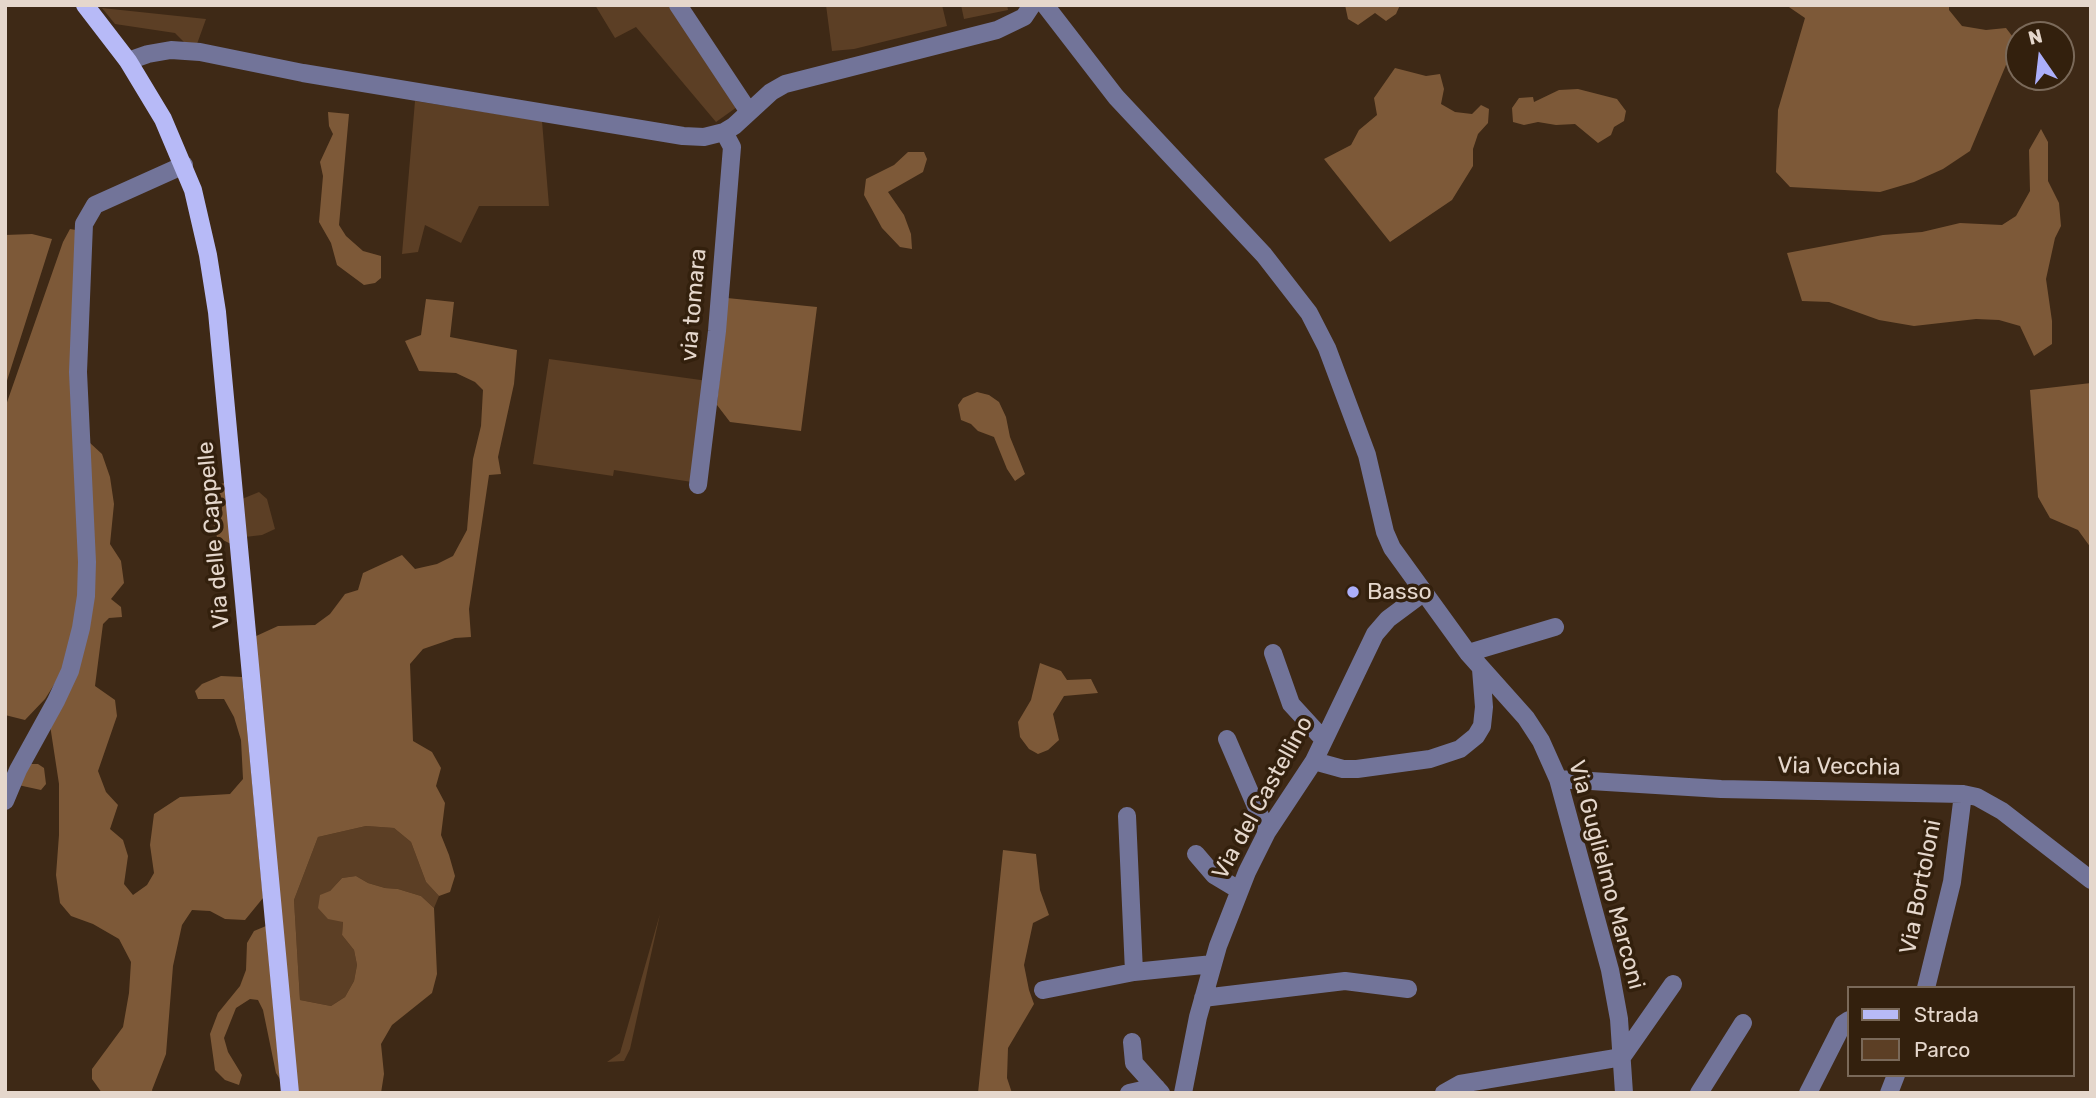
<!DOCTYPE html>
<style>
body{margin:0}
#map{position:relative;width:2096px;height:1098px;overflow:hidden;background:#3e2916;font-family:Rubik,sans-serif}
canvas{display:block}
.frame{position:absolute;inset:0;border:7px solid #e5d7cc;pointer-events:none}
.legend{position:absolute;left:1847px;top:986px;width:228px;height:91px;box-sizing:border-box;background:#33200d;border:2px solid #7a6959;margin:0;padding:9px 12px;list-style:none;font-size:21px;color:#e5d7cc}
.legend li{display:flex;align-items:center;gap:14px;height:35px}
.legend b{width:35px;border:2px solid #7a6959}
.north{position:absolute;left:2005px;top:21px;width:70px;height:70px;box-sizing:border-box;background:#33200d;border:2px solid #7a6959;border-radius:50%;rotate:346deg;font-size:19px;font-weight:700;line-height:28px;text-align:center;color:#e5d7cc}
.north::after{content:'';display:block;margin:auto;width:24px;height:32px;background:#acaffb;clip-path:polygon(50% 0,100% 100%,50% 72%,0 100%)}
</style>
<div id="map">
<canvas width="2096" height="1098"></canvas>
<div class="frame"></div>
<ul class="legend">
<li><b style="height:9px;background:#b7baf7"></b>Strada</li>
<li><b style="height:19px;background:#5c3f25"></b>Parco</li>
</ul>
<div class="north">N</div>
</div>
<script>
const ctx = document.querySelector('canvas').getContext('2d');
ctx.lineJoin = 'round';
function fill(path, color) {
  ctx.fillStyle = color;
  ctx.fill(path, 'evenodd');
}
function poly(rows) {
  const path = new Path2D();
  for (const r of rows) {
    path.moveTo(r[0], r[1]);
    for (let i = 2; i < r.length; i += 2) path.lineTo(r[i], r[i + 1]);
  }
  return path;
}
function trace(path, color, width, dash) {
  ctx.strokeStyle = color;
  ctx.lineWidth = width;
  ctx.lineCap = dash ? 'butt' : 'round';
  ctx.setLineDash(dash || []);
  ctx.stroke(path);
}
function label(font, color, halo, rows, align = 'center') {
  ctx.font = font + ' Rubik,sans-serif';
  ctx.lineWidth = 7;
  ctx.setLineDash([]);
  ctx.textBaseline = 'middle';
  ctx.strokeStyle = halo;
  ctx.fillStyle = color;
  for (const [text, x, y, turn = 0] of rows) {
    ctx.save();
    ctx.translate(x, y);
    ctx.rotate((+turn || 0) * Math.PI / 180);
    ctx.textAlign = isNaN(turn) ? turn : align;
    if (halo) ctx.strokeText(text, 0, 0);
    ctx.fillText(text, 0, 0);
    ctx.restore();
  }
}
fill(poly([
 [595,5,668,5,737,107,716,122,636,27,615,38],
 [826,5,942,5,947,26,854,49,832,51],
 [961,5,1007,5,1008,10,964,19],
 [102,8,206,19,197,44,185,43,175,33,115,24],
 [415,101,542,121,549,206,479,206,461,243,425,225,418,252,402,254],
 [549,359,708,381,692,482,614,470,613,476,533,464],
 [259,492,267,499,275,529,262,535,245,537,242,499],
 [366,826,394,828,411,842,426,882,439,896,434,908,421,896,398,889,385,888,368,883,356,876,342,878,330,891,343,922,342,935,354,950,357,965,354,981,345,997,331,1006,300,1000,294,900,318,837],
 [660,914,630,1049,624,1061,607,1062,620,1053]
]), '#5c3f25');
fill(poly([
 [1345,5,1400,5,1396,14,1386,21,1375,13,1358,25,1348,19],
 [1786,5,1949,5,1949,10,1962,26,1986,30,2006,28,2016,41,1970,151,1943,169,1914,182,1880,192,1790,187,1776,172,1778,110,1805,18],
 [1395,68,1426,76,1440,74,1444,89,1441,104,1455,112,1472,114,1481,105,1489,109,1488,123,1478,134,1473,149,1473,166,1452,200,1390,242,1324,159,1351,145,1359,130,1377,115,1374,98],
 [1578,89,1617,99,1626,111,1624,121,1614,127,1611,135,1598,143,1575,124,1556,125,1538,122,1524,125,1513,122,1512,108,1519,98,1533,97,1534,102,1559,90],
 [328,112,349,114,339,225,346,236,363,251,381,256,381,278,375,283,364,285,337,265,331,243,319,222,323,176,320,162,333,134,329,126],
 [2041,129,2048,142,2048,181,2059,203,2061,226,2055,238,2046,279,2052,321,2052,344,2034,356,2020,326,1999,320,1976,319,1914,326,1879,320,1829,302,1802,301,1787,253,1883,235,1922,232,1960,223,2002,225,2016,216,2030,191,2029,150],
 [908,152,924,152,927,159,923,172,888,192,904,215,911,234,912,249,900,247,882,228,864,195,866,179,894,165],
 [70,229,76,230,81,595,62,672,45,699,25,720,5,715,5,408,63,242],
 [32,234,52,239,5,387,5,235],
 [727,298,817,307,801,431,730,422,717,405],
 [426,299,454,302,450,337,517,350,514,384,498,457,501,474,489,475,469,609,471,637,455,638,423,649,410,664,413,741,432,752,441,768,436,786,445,803,441,835,449,855,455,876,450,892,439,896,426,882,411,842,394,828,366,826,318,837,294,900,300,1000,331,1006,345,997,354,981,357,965,354,950,342,935,343,922,328,919,318,908,320,895,330,891,342,878,356,876,368,883,385,888,398,889,421,896,434,908,437,974,432,993,392,1025,381,1044,384,1074,381,1093,297,1093,254,637,278,626,315,625,330,614,345,594,358,590,363,573,402,555,415,569,437,564,453,556,467,530,473,459,481,426,483,390,475,382,456,373,419,371,405,341,421,335],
 [2091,383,2091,548,2078,530,2050,518,2038,497,2030,390],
 [977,392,989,395,999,402,1006,417,1010,437,1025,474,1015,481,1007,469,994,437,978,431,971,424,961,420,958,405,963,398],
 [89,442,102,454,110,477,114,504,110,544,121,561,124,583,111,599,121,607,122,617,109,618,103,624,95,686,115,700,117,716,98,771,106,792,118,805,110,829,123,840,128,856,124,884,133,895,147,885,154,873,150,845,154,814,180,797,230,794,243,779,241,740,234,717,224,699,198,699,195,691,202,684,221,676,242,677,263,898,245,920,225,919,210,911,192,910,182,925,173,966,166,1054,152,1090,153,1093,102,1093,92,1079,92,1069,123,1027,129,993,131,962,119,939,93,924,71,916,60,903,56,875,59,835,59,784,50,725,78,664],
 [224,483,231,544,217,537,213,523,209,488],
 [1040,663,1061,671,1067,680,1091,679,1098,693,1064,696,1053,714,1059,740,1048,750,1038,754,1029,749,1020,737,1018,722,1031,700],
 [28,764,38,764,44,768,46,784,41,790,18,785],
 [1003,850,1036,854,1040,890,1049,915,1033,923,1024,965,1029,990,1034,1004,1008,1048,1007,1078,1012,1093,978,1093],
 [266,926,280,1079,276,1073,263,1010,258,1000,250,999,236,1008,224,1038,228,1052,242,1075,239,1085,225,1080,215,1070,210,1034,218,1013,240,986,246,970,247,943,254,931]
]), '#7d5938');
trace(poly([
 [678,5,749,112],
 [1045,5,1116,97,1264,255,1309,313,1327,348,1367,455,1385,532,1392,548,1468,653,1526,718,1541,741,1558,779,1610,970,1619,1019,1624,1093],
 [128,61,148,54,171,50,200,52,303,73,683,136,704,137,724,132,734,126,771,92,785,84,997,30,1024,17,1032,5],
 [698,485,717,331,732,147,724,132],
 [1273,653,1291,704,1324,740],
 [1468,653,1555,627],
 [1227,739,1267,832],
 [1314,761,1343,769,1357,769,1430,759,1460,749,1476,736,1482,726,1484,707,1481,669],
 [1558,779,1721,789,1963,794,1977,797,2002,811,2091,880],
 [5,801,18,770,56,701,70,671,81,628,86,596,87,562,78,372,84,224,95,205,184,165],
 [1127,816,1134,972],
 [1196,854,1214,875,1239,890],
 [1926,988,1952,882,1963,794],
 [1043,990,1134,972,1213,964],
 [1203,998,1345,981,1408,989],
 [1132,1042,1134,1063,1161,1093],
 [1129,1093,1156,1087],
 [1183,1093,1198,1017,1218,946,1247,872,1267,832,1314,761,1375,634,1388,619,1423,593],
 [1444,1093,1460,1084,1622,1057,1673,984],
 [1699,1093,1743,1023],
 [1808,1093,1843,1024,1849,1020],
 [1889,1093,1896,1075]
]), '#727499', 18);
trace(poly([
 [85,5,128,61,163,119,193,190,208,255,217,312,290,1093]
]), '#b7baf7', 18);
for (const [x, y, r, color] of [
 [1353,592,7,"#acaffb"]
]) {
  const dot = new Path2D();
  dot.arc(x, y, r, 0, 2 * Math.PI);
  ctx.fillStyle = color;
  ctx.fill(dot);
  trace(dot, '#33200d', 2.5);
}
label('23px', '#e5d7cc', '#33200d', [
 ["via tomara",694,305,-85],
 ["Via delle Cappelle",214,535,-95],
 ["Via Vecchia",1839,767,1],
 ["Via del Castellino",1263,798,-61],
 ["Via Guglielmo Marconi",1606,875,75],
 ["Via Bortoloni",1921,887,-79]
]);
label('23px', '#e5d7cc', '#33200d', [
 ["Basso",1367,592]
], 'left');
</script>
